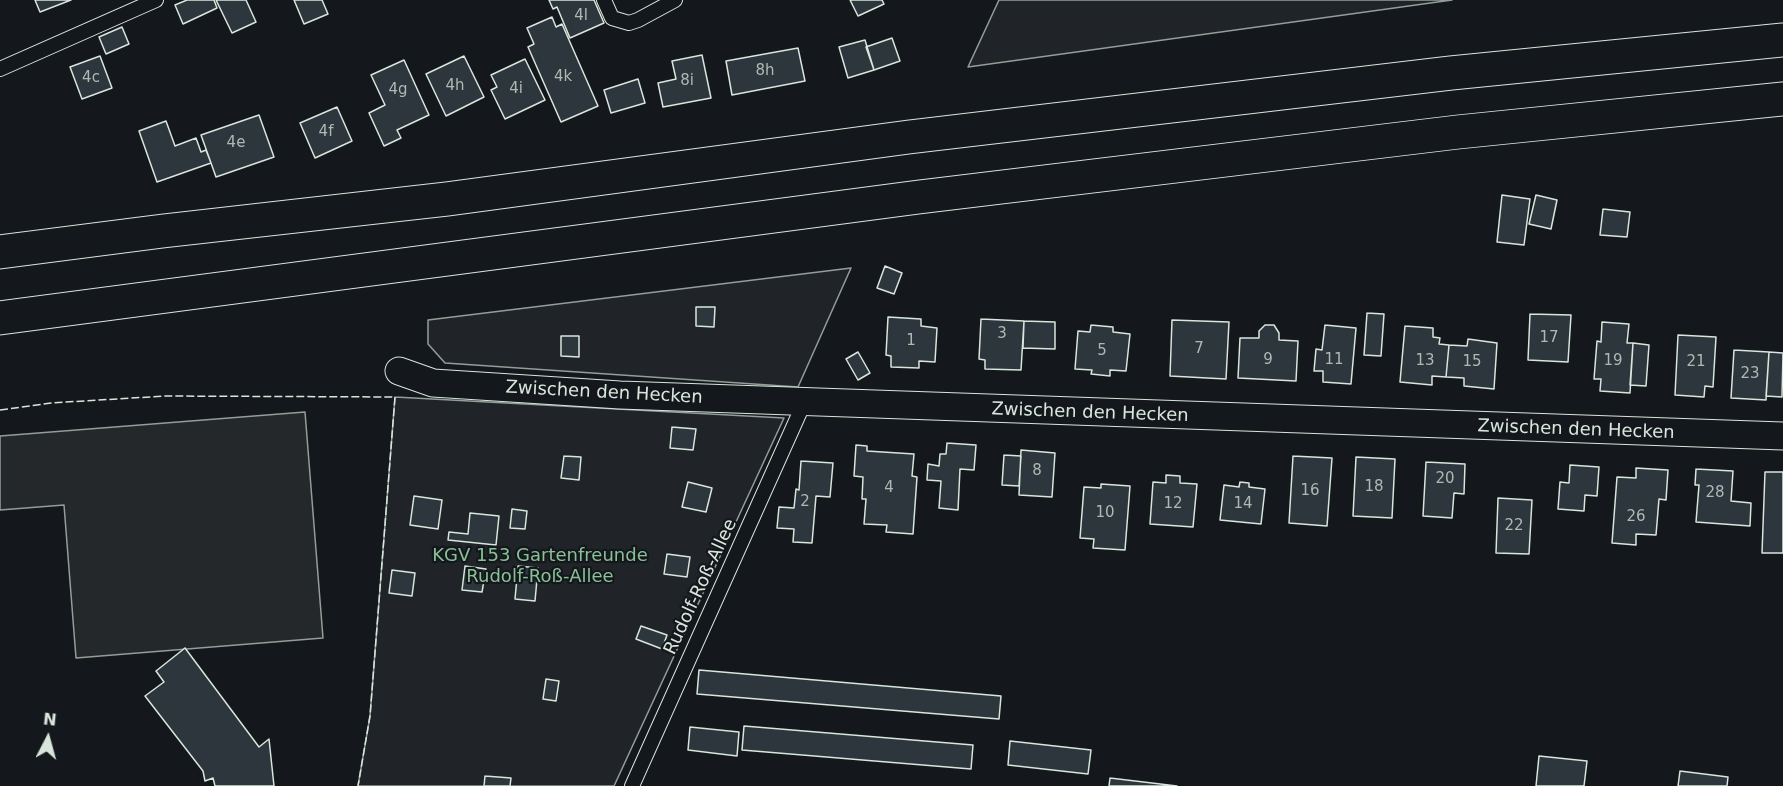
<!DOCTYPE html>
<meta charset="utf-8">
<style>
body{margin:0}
#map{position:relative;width:1783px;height:786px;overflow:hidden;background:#14181c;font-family:"DejaVu Sans",sans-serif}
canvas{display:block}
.north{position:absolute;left:18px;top:708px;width:60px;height:60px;-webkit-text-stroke:4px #14181c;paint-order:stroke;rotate:6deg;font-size:16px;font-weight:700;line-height:24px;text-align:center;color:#d8e6dc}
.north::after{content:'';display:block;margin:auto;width:21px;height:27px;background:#d8e6dc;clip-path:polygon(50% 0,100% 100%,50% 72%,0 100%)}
</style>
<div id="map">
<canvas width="1783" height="786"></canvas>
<div class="north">N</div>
</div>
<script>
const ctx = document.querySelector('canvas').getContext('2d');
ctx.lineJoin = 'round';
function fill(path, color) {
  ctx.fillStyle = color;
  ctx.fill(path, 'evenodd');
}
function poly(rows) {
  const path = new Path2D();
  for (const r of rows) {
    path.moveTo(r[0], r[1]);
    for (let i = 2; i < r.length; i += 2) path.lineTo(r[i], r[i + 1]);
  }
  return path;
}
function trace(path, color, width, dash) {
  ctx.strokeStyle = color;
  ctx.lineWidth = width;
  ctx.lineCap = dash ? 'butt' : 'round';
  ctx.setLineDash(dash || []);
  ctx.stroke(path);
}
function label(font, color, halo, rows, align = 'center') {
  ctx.font = font + ' "DejaVu Sans",sans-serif';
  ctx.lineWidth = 4.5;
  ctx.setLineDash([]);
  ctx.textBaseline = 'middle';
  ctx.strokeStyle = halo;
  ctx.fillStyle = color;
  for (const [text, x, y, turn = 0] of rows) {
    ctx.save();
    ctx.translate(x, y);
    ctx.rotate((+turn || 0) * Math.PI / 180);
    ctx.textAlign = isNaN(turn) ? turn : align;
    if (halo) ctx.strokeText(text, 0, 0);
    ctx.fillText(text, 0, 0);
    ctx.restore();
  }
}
const green = poly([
 [999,0,1452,0,968,67,999,0],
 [851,268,798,387,445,363,428,344,428,320,851,268],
 [395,397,784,418,614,786,358,786,370,716,395,397]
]);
fill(green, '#202428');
trace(green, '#939e99', 1.5);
const parking = poly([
 [305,412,323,638,76,658,64,505,0,510,0,436,305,412]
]);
fill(parking, '#24282b');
trace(parking, '#939e99', 1.5);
const building = poly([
 [35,0,71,0,40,12,35,0],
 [187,0,214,0,217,8,183,24,175,5,187,0],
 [216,0,246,0,256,22,232,33,216,0],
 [294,0,322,0,328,14,304,24,294,0],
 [549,0,594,0,604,23,570,38,557,7,553,9,549,0],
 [850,0,882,0,884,4,858,16,850,0],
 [552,17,556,27,562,24,598,106,561,122,528,47,534,44,527,28,552,17],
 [122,27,129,44,106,54,99,37,122,27],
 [892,38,900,61,874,70,866,47,892,38],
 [865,40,874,70,848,78,839,47,865,40],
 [798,48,805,81,732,95,726,61,798,48],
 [702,55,711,98,663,107,658,83,676,79,672,61,702,55],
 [100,56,112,88,82,99,70,67,100,56],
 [464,56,484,97,446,116,426,74,464,56],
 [525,59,545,100,505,119,491,90,497,87,491,75,525,59],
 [404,60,429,115,397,130,401,138,384,146,369,113,385,105,371,75,404,60],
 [638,79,645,103,611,113,604,90,638,79],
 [337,107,352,141,315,158,300,123,337,107],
 [259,115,274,157,216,177,201,135,259,115],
 [166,121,175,146,196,138,201,152,206,150,211,163,157,182,139,131,166,121],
 [1502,195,1530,199,1524,245,1497,242,1502,195],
 [1536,195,1557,200,1551,229,1529,224,1536,195],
 [1603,209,1630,212,1627,237,1600,235,1603,209],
 [885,266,902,273,894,294,877,288,885,266],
 [696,307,715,307,714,327,696,326,696,307],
 [1367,313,1384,314,1381,356,1364,355,1367,313],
 [1530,314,1571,315,1568,362,1528,360,1530,314],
 [888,317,921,319,921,326,937,328,935,362,919,361,919,368,891,367,891,356,886,355,888,317],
 [981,319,1024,321,1021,370,985,369,985,360,979,359,981,319],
 [1172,320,1229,322,1226,379,1170,376,1172,320],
 [1024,321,1055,322,1055,349,1023,348,1024,321],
 [1602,322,1629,324,1627,343,1633,343,1630,393,1600,391,1601,379,1594,379,1597,341,1601,342,1602,322],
 [1091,325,1113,327,1113,332,1130,334,1126,371,1110,370,1110,376,1091,374,1092,370,1075,369,1078,331,1090,332,1091,325],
 [1265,325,1274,325,1279,333,1279,340,1298,341,1296,381,1238,378,1240,338,1259,338,1259,331,1265,325],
 [1325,325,1356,328,1351,384,1323,382,1323,371,1314,371,1316,349,1322,350,1325,325],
 [1405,326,1433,328,1433,337,1440,338,1439,344,1449,345,1446,377,1432,376,1432,385,1400,382,1405,326],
 [1678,335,1716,337,1713,387,1705,386,1704,397,1675,395,1678,335],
 [561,336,579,336,579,357,561,356,561,336],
 [1468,339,1497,343,1494,389,1464,386,1464,378,1446,377,1449,345,1467,346,1468,339],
 [1633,343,1649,345,1646,386,1630,385,1633,343],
 [1734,350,1769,352,1766,400,1731,398,1734,350],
 [858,352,870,373,858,380,846,359,858,352],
 [1769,352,1783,353,1782,397,1766,396,1769,352],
 [672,427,696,429,693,450,670,448,672,427],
 [947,443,976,445,974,470,960,469,958,510,939,508,941,481,927,480,928,464,939,466,940,454,946,454,947,443],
 [856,445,867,446,867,451,914,454,912,476,917,477,913,534,886,532,887,525,864,524,866,499,862,499,863,477,854,476,856,445],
 [1021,450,1055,453,1052,497,1019,495,1021,450],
 [1004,455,1021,456,1019,486,1002,485,1004,455],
 [564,456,581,457,579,480,561,478,564,456],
 [1293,456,1332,458,1327,526,1289,523,1293,456],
 [1356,457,1395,459,1392,518,1353,516,1356,457],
 [801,461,833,463,830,497,816,496,812,543,793,542,794,529,777,528,779,507,794,508,796,489,799,490,801,461],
 [1426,462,1465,464,1464,494,1454,493,1452,518,1423,516,1426,462],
 [1570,465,1599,467,1597,496,1585,495,1584,511,1558,509,1560,482,1569,483,1570,465],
 [1636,468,1668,470,1666,500,1659,499,1656,535,1636,534,1636,545,1612,543,1617,477,1636,478,1636,468],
 [1696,469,1733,471,1731,501,1751,503,1750,526,1696,522,1699,485,1695,485,1696,469],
 [1765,472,1783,472,1783,553,1762,553,1765,472],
 [1166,475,1180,476,1180,483,1197,484,1193,527,1150,524,1153,482,1166,483,1166,475],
 [688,482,712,488,706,512,682,507,688,482],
 [1240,482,1249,483,1249,487,1265,489,1261,524,1220,520,1224,485,1239,487,1240,482],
 [1101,484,1130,486,1125,550,1093,548,1094,539,1080,538,1084,487,1101,488,1101,484],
 [414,496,442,500,438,529,410,525,414,496],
 [1498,498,1532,500,1529,554,1496,553,1498,498],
 [512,509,527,511,525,529,510,528,512,509],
 [470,513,499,516,496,545,448,540,449,532,468,534,470,513],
 [667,554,690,557,687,577,664,574,667,554],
 [465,566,486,569,482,592,462,590,465,566],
 [518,566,538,568,535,601,515,599,518,566],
 [392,570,415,573,412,596,389,593,392,570],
 [641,626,667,635,662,649,636,639,641,626],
 [185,648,259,747,269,739,274,786,215,786,213,778,205,781,203,771,145,696,164,682,156,671,185,648],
 [699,670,1001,696,999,719,697,694,699,670],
 [546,679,559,681,556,701,543,699,546,679],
 [744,726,973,745,971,769,742,750,744,726],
 [690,727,739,732,737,756,688,750,690,727],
 [1010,741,1091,750,1088,774,1008,765,1010,741],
 [1539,756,1587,761,1584,786,1536,786,1539,756],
 [1680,771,1728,777,1727,786,1678,786,1680,771],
 [485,776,511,778,510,786,484,786,485,776],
 [1110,778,1177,786,1109,786,1110,778]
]);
fill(building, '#2c363c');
trace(building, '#d8e6dc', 1.5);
const lane = poly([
 [604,0,612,18,629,23,638,20,675,0],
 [0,69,156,0],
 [632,786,804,403]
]);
const street = poly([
 [399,371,433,383,620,395,1783,436]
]);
const highway = poly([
 [0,252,163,231,447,199,909,137,1451,73,1783,40],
 [0,318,919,197,1458,132,1783,99]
]);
trace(lane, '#d8e6dc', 16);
trace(street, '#d8e6dc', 29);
trace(highway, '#d8e6dc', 35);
trace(lane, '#14181c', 14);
trace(street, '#14181c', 27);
trace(highway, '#14181c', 33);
trace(poly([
 [0,410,51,403,165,396,395,397,370,716,358,786]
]), '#d8e6dc', 1.5, [8, 3]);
label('15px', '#adbab4', null, [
 ["4l",581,16],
 ["8h",765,71],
 ["4k",563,77],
 ["4c",91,78],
 ["8i",687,81],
 ["4h",455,86],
 ["4i",516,89],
 ["4g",398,90],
 ["4f",326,132],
 ["4e",236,143],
 ["3",1002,334],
 ["17",1549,338],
 ["1",911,341],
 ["7",1199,349],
 ["5",1102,351],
 ["9",1268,360],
 ["11",1334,360],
 ["13",1425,361],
 ["19",1613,361],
 ["15",1472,362],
 ["21",1696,362],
 ["23",1750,374],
 ["8",1037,471],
 ["20",1445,479],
 ["18",1374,487],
 ["4",889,488],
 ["16",1310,491],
 ["28",1715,493],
 ["2",805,502],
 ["12",1173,504],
 ["14",1243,504],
 ["10",1105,513],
 ["26",1636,517],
 ["22",1514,526]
]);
label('18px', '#d8e6dc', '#14181c', [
 ["Zwischen den Hecken",604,393,3],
 ["Zwischen den Hecken",1090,413,2],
 ["Zwischen den Hecken",1576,430,2],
 ["Rudolf-Roß-Allee",701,587,-65]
]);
label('18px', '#8ac095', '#14181c', [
 ["KGV 153 Gartenfreunde",540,556],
 ["Rudolf-Roß-Allee",540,577]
]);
</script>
